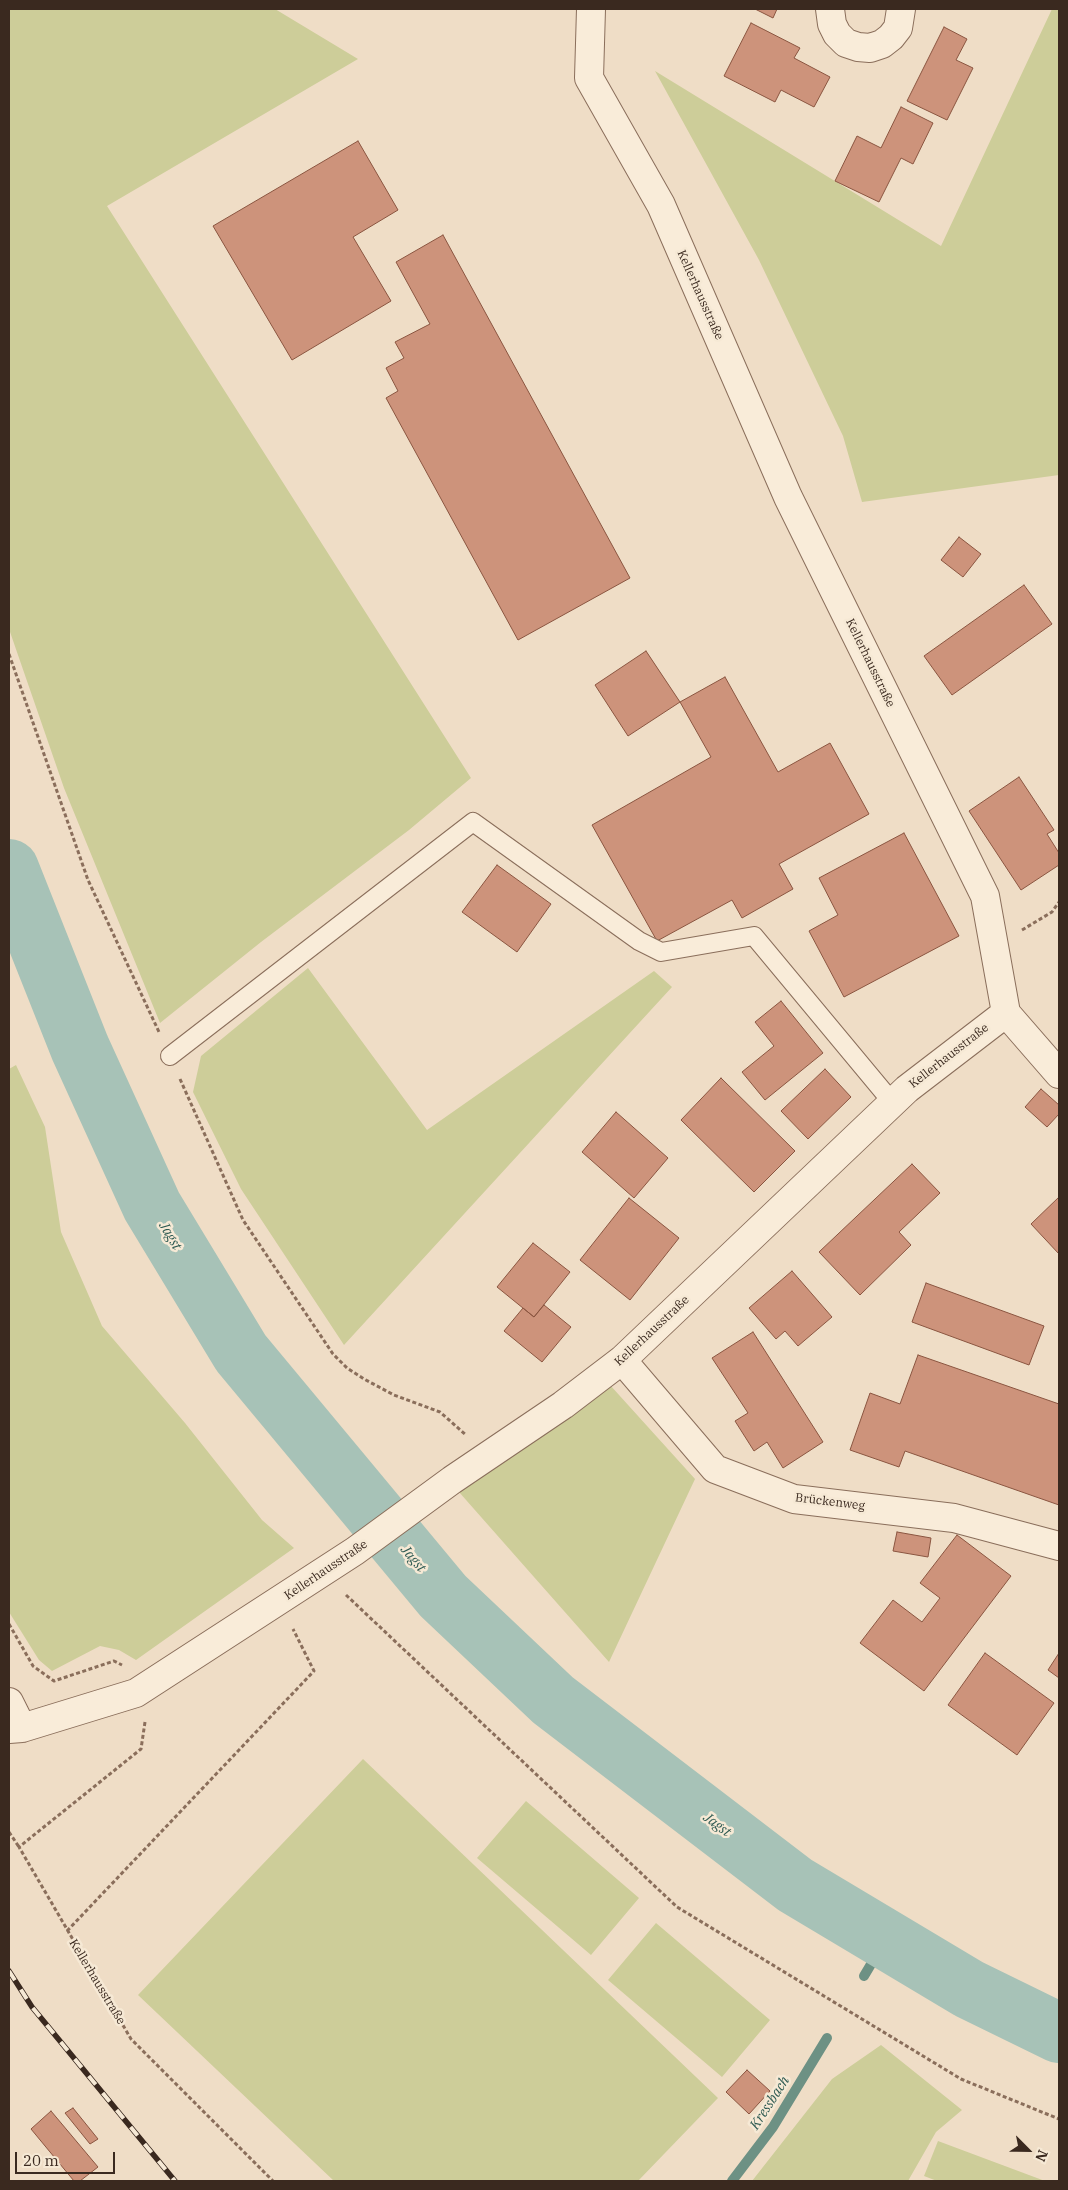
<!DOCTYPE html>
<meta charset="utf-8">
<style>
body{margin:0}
#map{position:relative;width:1068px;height:2190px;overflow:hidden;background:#efddc6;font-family:"IBM Plex Serif",serif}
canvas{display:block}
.frame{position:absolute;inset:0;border:10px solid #3a291f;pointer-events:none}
.north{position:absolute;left:1003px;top:2125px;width:50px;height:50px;-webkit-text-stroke:4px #f6e9d5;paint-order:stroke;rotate:113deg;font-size:14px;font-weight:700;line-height:20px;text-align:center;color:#3a291f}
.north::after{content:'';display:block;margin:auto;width:18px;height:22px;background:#3a291f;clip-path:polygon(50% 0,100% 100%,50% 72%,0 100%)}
.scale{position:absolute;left:15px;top:2152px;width:100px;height:22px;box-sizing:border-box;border:2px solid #3a291f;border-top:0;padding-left:6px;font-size:15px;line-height:18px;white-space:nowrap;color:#3a291f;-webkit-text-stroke:4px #f6e9d5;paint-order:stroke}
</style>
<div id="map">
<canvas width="1068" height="2190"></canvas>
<div class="frame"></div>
<div class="north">N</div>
<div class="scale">20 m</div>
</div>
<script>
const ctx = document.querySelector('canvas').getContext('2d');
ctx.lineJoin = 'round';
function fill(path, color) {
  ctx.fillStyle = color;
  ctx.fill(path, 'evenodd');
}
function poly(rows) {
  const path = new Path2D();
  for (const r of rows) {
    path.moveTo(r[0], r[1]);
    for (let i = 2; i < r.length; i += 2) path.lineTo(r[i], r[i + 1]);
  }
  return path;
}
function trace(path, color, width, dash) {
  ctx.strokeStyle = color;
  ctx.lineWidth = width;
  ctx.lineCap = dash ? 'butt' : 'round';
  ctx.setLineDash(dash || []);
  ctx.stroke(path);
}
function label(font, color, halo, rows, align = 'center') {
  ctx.font = font + ' "IBM Plex Serif",serif';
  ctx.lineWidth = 5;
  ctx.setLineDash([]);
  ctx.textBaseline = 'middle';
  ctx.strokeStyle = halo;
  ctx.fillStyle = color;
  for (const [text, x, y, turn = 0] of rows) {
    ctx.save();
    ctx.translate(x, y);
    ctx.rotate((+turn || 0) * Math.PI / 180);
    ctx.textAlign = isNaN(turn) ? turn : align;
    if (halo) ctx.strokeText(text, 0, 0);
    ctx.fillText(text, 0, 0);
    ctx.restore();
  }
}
fill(poly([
 [9,9,275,9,358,59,107,206,471,778,409,830,261,942,160,1023,64,788,9,629],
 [1052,9,1059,9,1059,475,862,502,843,436,759,260,655,71,941,246],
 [308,968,427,1130,654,971,672,987,344,1345,241,1189,193,1092,201,1056],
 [16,1065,45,1127,61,1232,102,1326,185,1423,262,1520,294,1548,136,1660,119,1650,100,1646,52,1671,39,1660,9,1612,9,1069],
 [610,1385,695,1479,609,1662,459,1492],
 [363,1759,718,2098,638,2181,334,2181,138,1995],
 [526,1801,639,1898,591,1955,477,1858],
 [656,1923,770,2020,722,2077,608,1980],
 [881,2045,962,2110,936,2132,908,2181,752,2181,832,2079],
 [938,2141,1045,2181,937,2181,924,2176]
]), '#cdcd99');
trace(poly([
 [864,1976,886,1939],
 [732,2181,773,2127,827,2038]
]), '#6d9184', 10);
trace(poly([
 [9,869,80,1048,152,1206,241,1353,443,1596,553,1700,795,1885,969,1989,1059,2033]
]), '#a7c2b7', 60);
const building = poly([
 [755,9,777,9,773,18,755,9],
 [751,23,800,48,794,58,830,77,814,107,781,90,775,102,724,76,751,23],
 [944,27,967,39,956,60,973,68,947,120,907,101,944,27],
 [901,107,933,123,913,164,901,158,879,202,835,181,857,136,881,148,901,107],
 [358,141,398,210,353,237,391,301,292,360,213,226,358,141],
 [443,235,630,578,518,640,386,398,398,391,386,368,404,358,395,342,430,324,396,262,443,235],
 [959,537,981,554,963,577,941,560,959,537],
 [1024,585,1052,624,952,695,924,656,1024,585],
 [646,651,680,702,628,736,595,685,646,651],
 [725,677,778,772,830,743,869,814,779,864,793,889,742,918,732,900,657,941,592,825,711,757,680,702,725,677],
 [1019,777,1054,830,1047,834,1059,853,1059,865,1021,890,969,811,1019,777],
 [904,833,959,936,844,997,809,931,838,915,819,878,904,833],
 [497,865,551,904,517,952,462,912,497,865],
 [781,1001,823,1053,765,1100,742,1072,774,1046,755,1022,781,1001],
 [825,1069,851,1097,808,1139,781,1111,825,1069],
 [721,1078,795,1151,754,1192,681,1120,721,1078],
 [1041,1089,1059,1105,1059,1114,1047,1127,1025,1107,1041,1089],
 [616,1112,668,1158,634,1198,582,1152,616,1112],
 [912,1164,940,1193,899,1232,911,1245,860,1295,819,1252,912,1164],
 [1059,1197,1059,1254,1031,1224,1059,1197],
 [629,1198,679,1238,630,1300,580,1260,629,1198],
 [533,1243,570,1272,534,1317,497,1287,533,1243],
 [792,1271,832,1317,798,1346,785,1331,776,1339,749,1308,792,1271],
 [926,1283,1044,1326,1029,1365,912,1322,926,1283],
 [544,1305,571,1327,542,1362,504,1331,523,1308,534,1317,544,1305],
 [753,1332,823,1442,783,1468,767,1442,754,1451,735,1421,748,1413,712,1358,753,1332],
 [918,1355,1059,1404,1059,1505,905,1451,899,1467,850,1450,870,1393,900,1404,918,1355],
 [897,1532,931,1538,928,1557,893,1551,897,1532],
 [957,1535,1011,1576,924,1691,860,1643,893,1600,922,1622,940,1598,920,1583,957,1535],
 [985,1653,1054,1703,1017,1755,948,1705,985,1653],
 [1059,1653,1059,1678,1048,1670,1059,1653],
 [747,2070,770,2091,749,2114,726,2092,747,2070],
 [73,2108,98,2139,90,2144,65,2113,73,2108],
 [51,2111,98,2167,80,2181,74,2181,31,2129,51,2111]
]);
fill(building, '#cd937b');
trace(building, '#8a5540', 1);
const service = poly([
 [170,1056,473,822,639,941,661,952,754,936,892,1102]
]);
const minor = poly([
 [591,9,589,78,661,205,788,497,985,896,1006,1013],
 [830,9,832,24,837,34,846,43,858,47,870,48,882,44,891,37,898,28,901,9],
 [1006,1013,1059,1074],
 [622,1360,715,1469,794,1499,954,1518,1059,1546],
 [9,1702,22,1728],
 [9,1729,22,1728,136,1693,355,1551,452,1480,563,1405,622,1360,907,1089,1006,1013]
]);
trace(service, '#8a6e5b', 20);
trace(minor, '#8a6e5b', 30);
trace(poly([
 [9,654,88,880,159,1032],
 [1022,930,1052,912,1059,902],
 [180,1079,243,1220,333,1354,347,1368,364,1379,394,1395,440,1412,466,1435],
 [346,1595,677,1907,961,2079,1059,2119],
 [9,1624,33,1666,54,1681,114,1661,122,1665],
 [145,1722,141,1749,19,1847,131,2039,273,2181],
 [9,1832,19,1847],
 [67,1931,314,1671,293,1629]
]), '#8a6e5b', 3, [4, 2.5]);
trace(service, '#f9ecd9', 18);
trace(minor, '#f9ecd9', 28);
const rail = poly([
 [9,1971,32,2007,175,2181]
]);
trace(rail, '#3a291f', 5.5);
trace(rail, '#f6e9d5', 4, [11]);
label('12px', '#3a291f', '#f6e9d5', [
 ["Kellerhausstraße",700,295,66],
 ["Kellerhausstraße",870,663,64],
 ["Kellerhausstraße",949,1056,-38],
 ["Kellerhausstraße",652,1331,-43],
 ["Brückenweg",830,1502,7],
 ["Kellerhausstraße",326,1570,-34],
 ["Kellerhausstraße",97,1982,59]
]);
label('italic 14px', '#2e5a52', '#f6e9d5', [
 ["Jagst",170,1236,59],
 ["Jagst",413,1559,50],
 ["Jagst",717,1825,37],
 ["Kressbach",770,2103,-57]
]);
</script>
